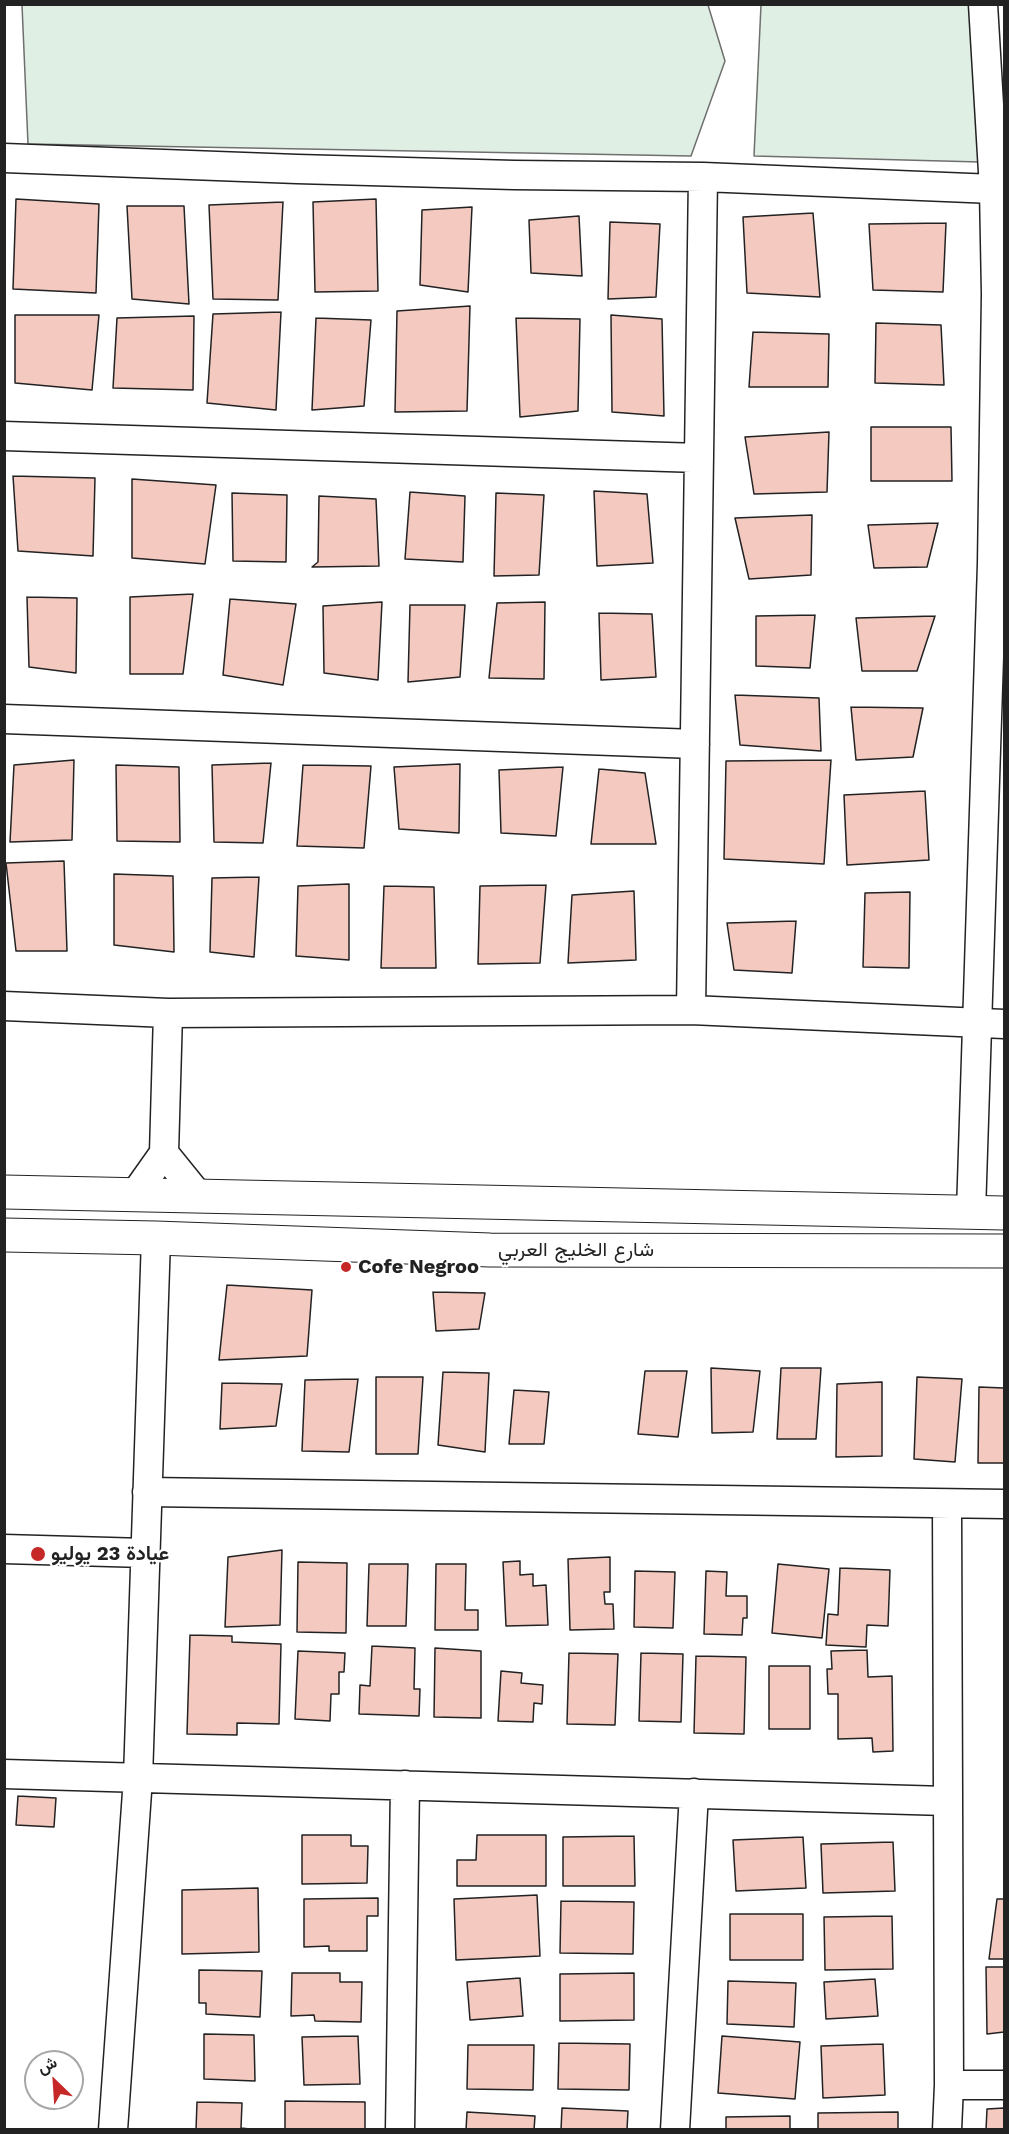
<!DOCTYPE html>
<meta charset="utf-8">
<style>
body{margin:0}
#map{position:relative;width:1009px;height:2134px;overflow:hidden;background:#fff;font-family:"Work Sans",Vazirmatn,sans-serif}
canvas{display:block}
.frame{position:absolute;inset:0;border:6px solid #222;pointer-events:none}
.north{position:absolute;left:24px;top:2050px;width:60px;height:60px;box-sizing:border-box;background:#fff;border:2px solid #a7a7a7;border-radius:50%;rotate:335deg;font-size:16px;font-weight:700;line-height:24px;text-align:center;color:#222}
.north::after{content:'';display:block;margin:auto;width:21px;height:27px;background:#c62828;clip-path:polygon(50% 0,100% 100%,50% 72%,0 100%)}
</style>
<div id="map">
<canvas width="1009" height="2134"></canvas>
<div class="frame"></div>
<div class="north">ش</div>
</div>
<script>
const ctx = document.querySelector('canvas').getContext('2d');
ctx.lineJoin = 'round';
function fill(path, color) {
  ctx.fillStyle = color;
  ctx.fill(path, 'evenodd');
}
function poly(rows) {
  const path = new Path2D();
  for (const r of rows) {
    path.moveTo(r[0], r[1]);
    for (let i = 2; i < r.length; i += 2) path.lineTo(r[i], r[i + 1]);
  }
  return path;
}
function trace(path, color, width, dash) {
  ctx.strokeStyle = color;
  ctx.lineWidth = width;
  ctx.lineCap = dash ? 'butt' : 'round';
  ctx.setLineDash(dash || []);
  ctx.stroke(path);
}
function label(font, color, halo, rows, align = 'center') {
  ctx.font = font + ' "Work Sans",Vazirmatn,sans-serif';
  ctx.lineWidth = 4.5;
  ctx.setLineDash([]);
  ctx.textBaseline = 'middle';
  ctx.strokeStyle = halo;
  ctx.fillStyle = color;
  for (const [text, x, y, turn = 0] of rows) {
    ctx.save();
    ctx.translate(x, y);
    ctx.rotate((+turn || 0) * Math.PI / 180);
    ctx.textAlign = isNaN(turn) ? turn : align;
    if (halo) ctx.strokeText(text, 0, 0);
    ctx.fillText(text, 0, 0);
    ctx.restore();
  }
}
const green = poly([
 [22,5,708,5,725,61,691,156,28,144,22,5],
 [761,5,974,5,980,162,754,156,761,5]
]);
fill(green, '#e0efe3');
trace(green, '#6f6f6f', 1.5);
const building = poly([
 [16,199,99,204,96,293,13,289,16,199],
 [376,199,378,291,315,292,313,202,376,199],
 [283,202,278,300,213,299,209,205,283,202],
 [127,206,184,206,189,304,132,299,127,206],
 [472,207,468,292,420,285,422,210,472,207],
 [813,213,820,297,747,293,743,217,813,213],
 [579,216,582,276,531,273,529,220,579,216],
 [610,222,660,224,656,297,608,299,610,222],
 [946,223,943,292,873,290,869,224,946,223],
 [470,306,467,411,395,412,397,311,470,306],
 [281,312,276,410,207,403,213,314,281,312],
 [15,315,99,315,92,390,15,383,15,315],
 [611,315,662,319,664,416,612,412,611,315],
 [194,316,193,390,113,388,117,318,194,316],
 [316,318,371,320,364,406,312,410,316,318],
 [516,318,580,319,578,411,520,417,516,318],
 [876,323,941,325,944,385,875,383,876,323],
 [753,332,829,334,828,387,749,387,753,332],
 [871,427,951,427,952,481,871,481,871,427],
 [829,432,827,492,754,494,745,437,829,432],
 [13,476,95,478,93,556,18,551,13,476],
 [132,479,216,485,205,564,132,558,132,479],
 [594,491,647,494,653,563,597,566,594,491],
 [410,492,465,496,463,562,405,559,410,492],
 [232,493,287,495,286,562,233,561,232,493],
 [496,493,544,495,539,575,494,576,496,493],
 [319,496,376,499,379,566,312,567,318,562,319,496],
 [812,515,811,575,749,579,735,518,812,515],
 [938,523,927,567,874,568,868,525,938,523],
 [193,594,183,674,130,674,130,597,193,594],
 [27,597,77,598,76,673,29,667,27,597],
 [230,599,296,604,283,685,223,675,230,599],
 [382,602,378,680,324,673,323,606,382,602],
 [545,602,544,679,489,678,497,603,545,602],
 [410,605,465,605,460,677,408,682,410,605],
 [599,613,652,614,656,677,601,680,599,613],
 [815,615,810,668,756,666,756,616,815,615],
 [935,616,917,671,862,671,856,618,935,616],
 [735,695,819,698,821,751,740,745,735,695],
 [851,707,923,708,913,757,856,760,851,707],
 [74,760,72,840,10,842,14,765,74,760],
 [831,760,824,864,724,859,726,761,831,760],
 [271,763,263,843,214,842,212,765,271,763],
 [460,764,459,833,399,829,394,767,460,764],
 [116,765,179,767,180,842,117,841,116,765],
 [303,765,371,766,364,848,297,846,303,765],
 [563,767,556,836,501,833,499,770,563,767],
 [599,769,645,773,656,844,591,844,599,769],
 [925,791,929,860,847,865,844,795,925,791],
 [64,861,67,951,16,951,6,863,64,861],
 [114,874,173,876,174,952,114,945,114,874],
 [259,877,254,957,210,952,212,878,259,877],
 [349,884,349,960,296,956,298,886,349,884],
 [546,885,540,963,478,964,480,886,546,885],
 [384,886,434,887,436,968,381,968,384,886],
 [634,891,636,960,568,963,572,895,634,891],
 [910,892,909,968,863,967,865,893,910,892],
 [796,921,792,973,734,970,727,923,796,921],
 [227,1285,312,1290,307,1356,219,1360,227,1285],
 [433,1292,485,1293,479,1329,436,1331,433,1292],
 [711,1368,760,1371,753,1432,712,1433,711,1368],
 [781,1368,821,1368,816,1439,777,1439,781,1368],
 [645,1371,687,1371,678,1437,638,1434,645,1371],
 [443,1372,489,1373,485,1452,438,1445,443,1372],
 [376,1377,423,1377,418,1454,376,1454,376,1377],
 [917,1377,962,1379,955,1462,914,1459,917,1377],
 [358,1379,349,1452,302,1451,305,1380,358,1379],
 [882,1382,882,1456,836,1457,837,1384,882,1382],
 [222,1383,282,1384,276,1426,220,1429,222,1383],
 [979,1387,1004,1388,1004,1463,978,1463,979,1387],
 [514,1390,549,1392,544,1444,509,1444,514,1390],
 [282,1550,280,1625,225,1627,228,1557,282,1550],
 [610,1557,610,1592,604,1592,605,1604,613,1604,614,1629,570,1630,568,1559,610,1557],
 [520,1561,520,1575,533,1574,533,1586,546,1585,548,1625,506,1626,503,1562,520,1561],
 [298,1562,347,1563,346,1633,297,1632,298,1562],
 [369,1564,408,1564,406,1626,367,1626,369,1564],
 [436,1564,466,1564,465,1610,478,1610,478,1630,435,1630,436,1564],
 [778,1564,829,1569,822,1638,772,1633,778,1564],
 [840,1568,890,1570,888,1626,867,1625,866,1647,826,1645,828,1614,838,1615,840,1568],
 [635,1571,675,1572,673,1628,634,1627,635,1571],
 [706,1571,727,1572,726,1596,747,1596,747,1618,743,1618,742,1635,704,1634,706,1571],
 [190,1635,232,1636,232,1642,281,1644,279,1724,237,1723,237,1735,187,1734,190,1635],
 [372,1646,415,1648,414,1689,420,1689,419,1716,359,1714,360,1685,370,1686,372,1646],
 [435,1648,481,1651,481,1718,434,1717,435,1648],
 [867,1650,868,1677,892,1676,893,1751,873,1752,872,1738,838,1739,838,1694,828,1694,827,1669,832,1669,831,1651,867,1650],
 [298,1651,345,1653,344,1672,339,1672,339,1694,331,1694,330,1721,295,1719,298,1651],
 [569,1653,618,1654,615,1725,567,1724,569,1653],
 [641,1653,683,1654,681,1722,639,1721,641,1653],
 [696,1656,746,1657,744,1734,694,1733,696,1656],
 [769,1666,810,1666,810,1729,769,1729,769,1666],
 [501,1671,522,1673,521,1683,543,1685,542,1704,534,1703,533,1722,498,1721,501,1671],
 [18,1796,56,1798,54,1827,16,1825,18,1796],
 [302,1835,351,1835,351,1846,368,1846,367,1883,302,1884,302,1835],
 [477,1835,546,1835,546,1886,457,1886,457,1860,476,1860,477,1835],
 [634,1836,635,1886,563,1886,563,1837,634,1836],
 [803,1837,806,1888,736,1891,733,1840,803,1837],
 [893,1842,895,1891,823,1893,821,1844,893,1842],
 [258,1888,259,1952,182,1954,182,1890,258,1888],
 [537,1895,540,1956,456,1960,454,1899,537,1895],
 [378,1898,378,1916,367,1916,367,1951,329,1951,329,1946,304,1947,304,1899,378,1898],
 [997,1899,1004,1899,1004,1959,989,1959,997,1899],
 [561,1901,634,1902,633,1954,560,1953,561,1901],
 [730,1914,803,1914,803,1960,730,1960,730,1914],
 [892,1916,893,1969,825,1970,824,1917,892,1916],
 [986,1967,1004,1967,1004,2032,987,2034,986,1967],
 [199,1970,262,1971,260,2017,206,2014,206,2003,199,2003,199,1970],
 [292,1973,340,1973,340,1982,362,1982,361,2022,315,2021,314,2015,291,2016,292,1973],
 [634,1973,634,2020,560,2021,560,1974,634,1973],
 [520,1978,523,2016,470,2020,467,1982,520,1978],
 [875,1979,878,2016,826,2019,824,1982,875,1979],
 [728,1981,796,1983,794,2027,727,2024,728,1981],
 [204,2034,254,2035,255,2081,204,2079,204,2034],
 [358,2036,360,2084,304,2085,302,2037,358,2036],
 [722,2036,800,2042,795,2099,718,2093,722,2036],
 [559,2043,630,2044,629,2090,558,2089,559,2043],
 [883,2044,885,2095,823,2098,821,2046,883,2044],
 [468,2045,534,2045,533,2090,467,2089,468,2045],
 [285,2101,365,2102,365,2130,285,2130,285,2101],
 [197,2102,242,2103,241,2128,259,2130,196,2130,197,2102],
 [562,2108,628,2111,627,2130,561,2130,562,2108],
 [1004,2108,1004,2130,986,2130,987,2109,1004,2108],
 [467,2112,535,2116,534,2130,466,2130,467,2112],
 [898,2112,898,2130,818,2130,818,2113,898,2112],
 [790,2116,790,2130,726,2130,726,2117,790,2116]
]);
fill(building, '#f3c9c0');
trace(building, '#222', 1.5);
const minor = poly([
 [4,158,297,169,514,175,703,177,994,189],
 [4,436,699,458],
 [4,719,695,744],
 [4,1006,168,1013,691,1010,1004,1024],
 [691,1010,703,177],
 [164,1153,198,1195],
 [135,1194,164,1153,168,1013],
 [971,1212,992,564,996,294,994,189,983,4],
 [147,1492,1004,1504],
 [947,1505,949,2085,947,2130],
 [4,1549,145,1553],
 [4,1774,946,1801],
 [949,2085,1004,2085],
 [113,2130,138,1778,156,1238],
 [400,2130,405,1785],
 [675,2130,694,1793]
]);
const major = poly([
 [4,1192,1004,1213],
 [4,1235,156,1238,490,1250,1004,1251]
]);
trace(minor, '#222', 31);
trace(major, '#222', 35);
trace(minor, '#fff', 28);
trace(major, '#fff', 33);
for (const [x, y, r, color] of [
 [346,1267,6,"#c62828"],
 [38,1554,8,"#c62828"]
]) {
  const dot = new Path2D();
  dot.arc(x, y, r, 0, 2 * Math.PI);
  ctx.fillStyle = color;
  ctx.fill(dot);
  trace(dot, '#fff', 2);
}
label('20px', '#222', '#fff', [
 ["شارع الخليج العربي",576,1250]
]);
label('bold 20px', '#222', '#fff', [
 ["Cofe Negroo",358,1267],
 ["عيادة 23 يوليو",51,1554]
], 'left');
</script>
